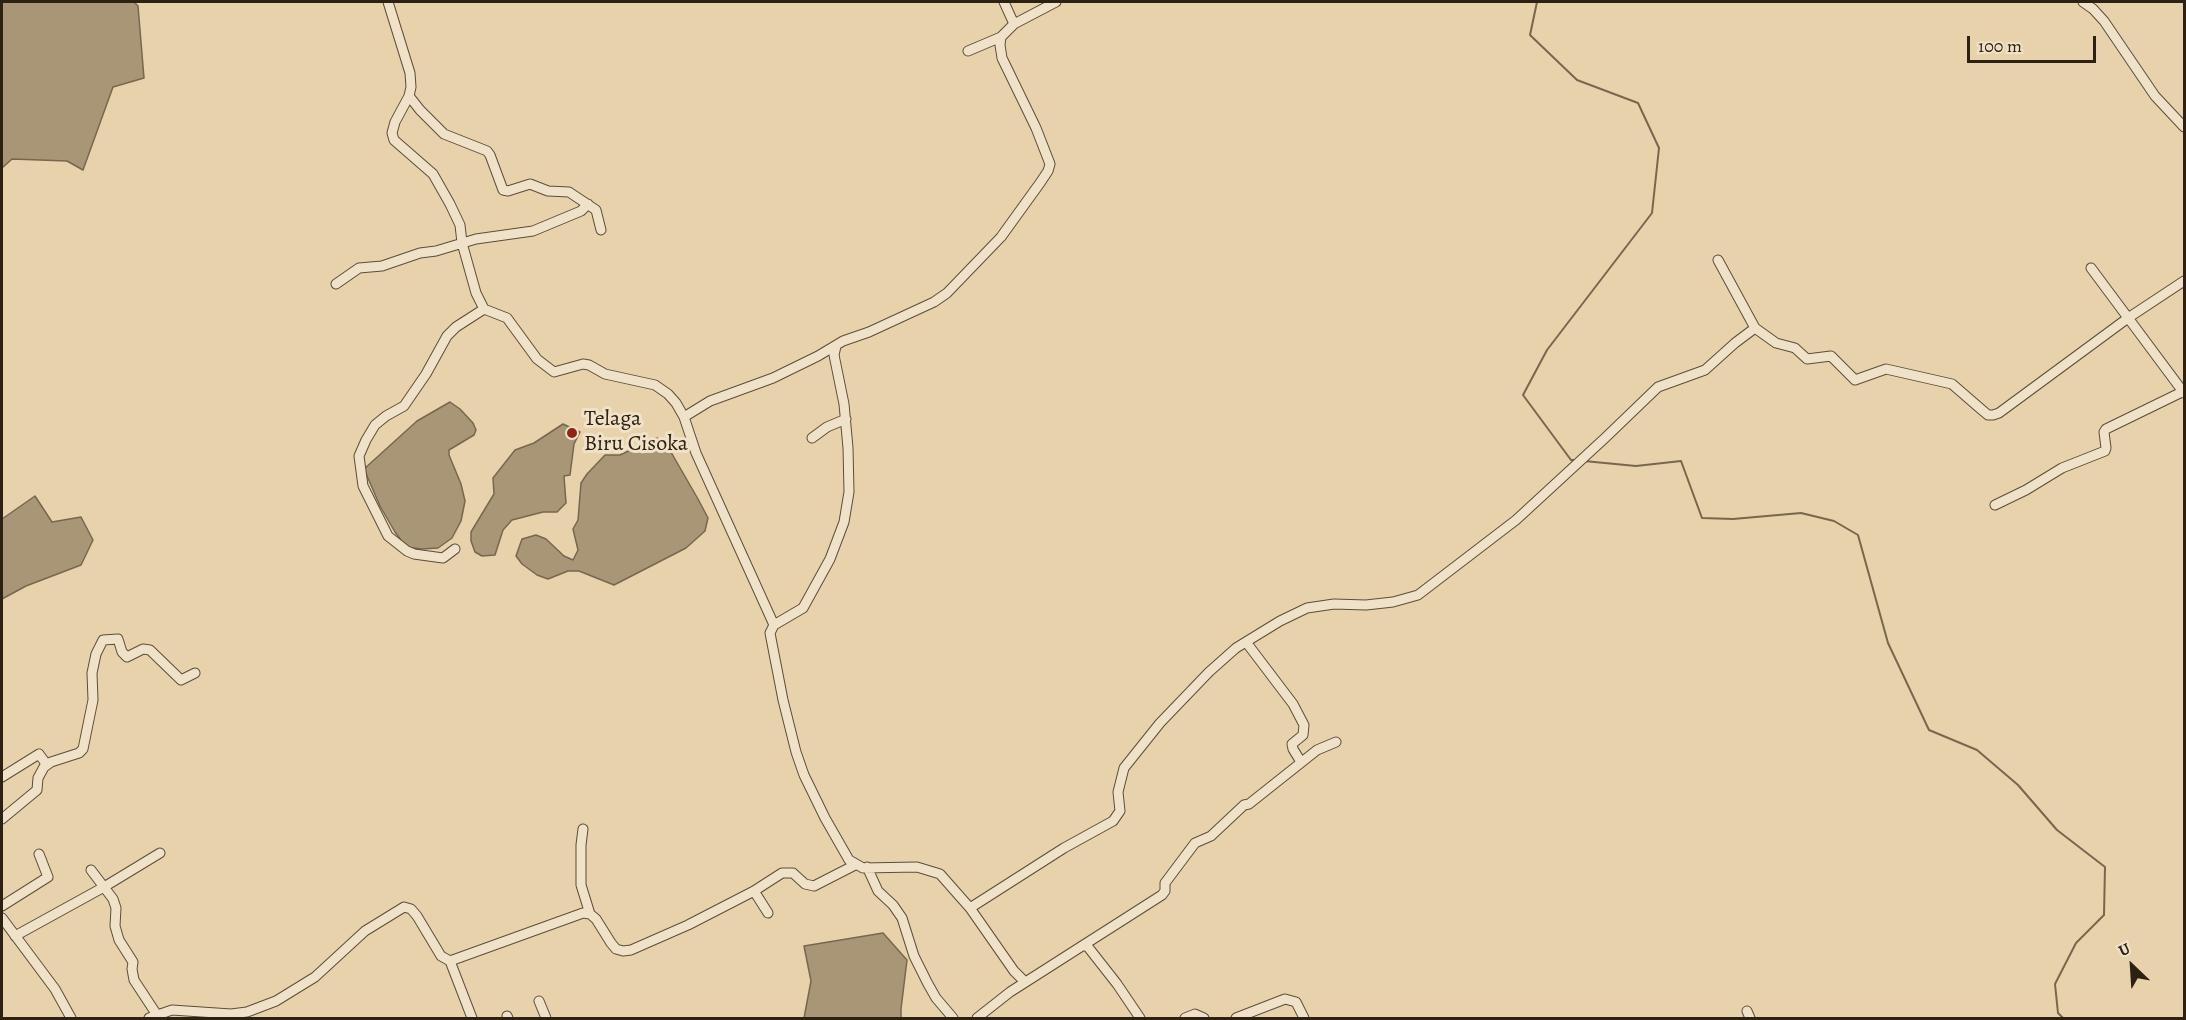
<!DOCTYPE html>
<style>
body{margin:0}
#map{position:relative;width:2186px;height:1020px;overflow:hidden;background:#e8d2ab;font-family:Alegreya,serif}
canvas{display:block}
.frame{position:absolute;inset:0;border:3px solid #2d2113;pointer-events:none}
.north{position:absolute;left:2102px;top:936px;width:60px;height:60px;-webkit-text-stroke:4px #f0e2c8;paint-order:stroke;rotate:335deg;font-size:16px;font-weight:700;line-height:24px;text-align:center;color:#2d2113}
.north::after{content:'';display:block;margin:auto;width:21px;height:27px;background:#2d2113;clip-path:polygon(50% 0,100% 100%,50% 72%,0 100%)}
.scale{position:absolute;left:1967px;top:36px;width:129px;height:27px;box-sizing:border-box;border:3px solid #2d2113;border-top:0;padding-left:8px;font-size:18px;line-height:21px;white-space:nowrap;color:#2d2113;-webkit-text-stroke:4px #f0e2c8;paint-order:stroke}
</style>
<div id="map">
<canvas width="2186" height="1020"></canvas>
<div class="frame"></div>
<div class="north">U</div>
<div class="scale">100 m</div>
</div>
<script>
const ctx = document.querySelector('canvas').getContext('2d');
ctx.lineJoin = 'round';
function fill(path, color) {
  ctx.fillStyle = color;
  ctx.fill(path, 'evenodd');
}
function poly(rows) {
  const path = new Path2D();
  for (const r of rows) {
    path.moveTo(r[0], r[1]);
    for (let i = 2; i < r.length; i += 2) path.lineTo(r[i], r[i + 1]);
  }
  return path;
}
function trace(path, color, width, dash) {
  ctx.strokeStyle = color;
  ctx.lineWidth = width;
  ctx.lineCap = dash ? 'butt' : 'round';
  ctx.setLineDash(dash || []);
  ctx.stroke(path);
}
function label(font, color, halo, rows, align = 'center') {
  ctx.font = font + ' Alegreya,serif';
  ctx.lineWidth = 6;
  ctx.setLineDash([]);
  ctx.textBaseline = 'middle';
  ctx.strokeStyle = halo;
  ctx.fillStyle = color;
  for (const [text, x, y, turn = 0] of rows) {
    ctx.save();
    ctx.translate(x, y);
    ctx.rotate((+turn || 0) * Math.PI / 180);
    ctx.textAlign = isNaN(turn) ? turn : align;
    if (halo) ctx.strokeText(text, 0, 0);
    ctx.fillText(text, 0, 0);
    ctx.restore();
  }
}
const water = poly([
 [2,2,134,2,138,6,144,78,113,87,83,170,67,161,12,159,2,168,2,2],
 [450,402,460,409,473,423,476,430,474,435,449,450,449,455,461,484,465,501,461,521,452,538,438,548,422,549,406,547,395,532,380,506,364,469,417,421,450,402],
 [563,424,580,432,574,444,570,475,564,476,566,503,557,512,543,512,512,520,503,530,495,555,482,556,475,552,471,541,471,532,494,494,493,478,515,450,534,443,563,424],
 [656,438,664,440,698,499,708,518,705,531,686,548,614,585,579,571,568,571,548,579,537,575,522,564,516,556,522,539,536,535,546,539,564,556,573,560,578,550,573,529,578,520,581,483,587,474,605,455,620,455,656,438],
 [35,496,52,522,81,517,93,540,81,565,26,586,2,599,2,519,35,496],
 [883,933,907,960,901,1009,901,1018,804,1018,811,981,804,946,883,933]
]);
fill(water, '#a89677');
trace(water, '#77674f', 1.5);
trace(poly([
 [1537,2,1530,35,1577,80,1638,103,1659,148,1652,213,1547,350,1523,395,1571,460,1575,460],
 [1584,461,1636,466,1681,461,1702,518,1733,519,1801,513,1834,521,1858,535,1888,643,1929,730,1977,750,2018,785,2057,830,2105,867,2104,915,2076,943,2055,984,2058,1013,2063,1018]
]), '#77674f', 2);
const street = poly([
 [388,2,410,73,411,87,409,96,395,122,392,133,394,140,433,174,450,204,460,225,462,243,476,293,484,309],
 [1004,2,1014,24],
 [2083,2,2093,9,2104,21,2155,96,2184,127],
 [968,51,1001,37],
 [409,96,420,110,444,134,487,151,490,155,503,190,508,191,530,184,548,191,569,192,596,210,601,230],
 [1718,260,1755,328],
 [2091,268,2184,393],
 [336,284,359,268,382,266,420,253,436,251,476,239,533,231,581,211,588,204],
 [836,346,834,355,844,404,848,448,849,492,844,522,830,559,803,608,774,625,770,633,783,700,796,752,804,775,825,818,849,860,863,868,917,867,940,874,970,908,1014,971,1025,982],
 [684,417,710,401,773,378,818,356,843,341,869,332,934,302,947,293,1001,237,1040,183,1048,171,1050,164,1036,128,1002,58,1000,45,1001,37,1014,24,1056,2],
 [812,438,827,427,846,419],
 [1995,505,2026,490,2062,468,2105,451,2106,448,2104,432,2106,429,2184,391],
 [455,549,443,558,414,554,407,551,388,536,363,486,359,456,366,440,375,425,386,416,404,406,426,374,447,336,456,327,484,309,507,318,537,359,554,372,583,364,589,365,605,374,655,385,668,394,676,403,684,417,696,453,774,625],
 [1246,642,1293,704,1304,725,1303,735,1292,744,1293,749,1301,762],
 [2,777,39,754,47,765],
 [2,819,37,790,38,778,44,767,51,762,79,753,83,749,93,700,92,673,96,654,103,640,118,639,122,652,127,657,143,649,150,650,181,680,195,673],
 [583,829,581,845,581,885,590,914],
 [867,867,878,891,893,905,902,918,914,956,928,984,936,998,953,1018],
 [91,870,113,899,116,908,115,926,119,940,133,962,132,969,134,980,157,1015],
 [754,891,768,913],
 [2,906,48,877,39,854],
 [970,908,1064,848,1113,821,1120,811,1118,792,1124,768,1160,723,1209,672,1236,648,1280,621,1307,608,1334,604,1366,605,1393,602,1418,595,1516,520,1605,438,1658,387,1705,370,1735,343,1755,328,1776,343,1795,348,1807,359,1831,356,1855,380,1886,369,1952,384,1982,410,1988,415,1993,415,1999,413,2128,318,2184,281],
 [2,918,55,989,71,1018],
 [15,936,104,887,160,853],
 [1085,946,1088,947,1117,984,1140,1018],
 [450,961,472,1018],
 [539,1001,546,1018],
 [1747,1011,1750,1018],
 [507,1016,508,1018],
 [149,1018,172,1010,231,1014,247,1012,276,1001,315,977,365,931,404,907,411,909,417,916,441,956,450,961,583,913,590,914,596,919,611,943,616,949,623,951,631,950,688,925,754,891,782,873,793,873,805,884,814,886,855,865],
 [977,1018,1010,992,1162,895,1165,891,1165,883,1195,843,1211,836,1244,805,1249,804,1317,750,1336,742],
 [1185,1018,1195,1014,1204,1018],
 [1236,1018,1285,999,1296,1002,1304,1018]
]);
trace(street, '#5c4d39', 11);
trace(street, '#f0e2c8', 9);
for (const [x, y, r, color] of [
 [572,433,6,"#8f2418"]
]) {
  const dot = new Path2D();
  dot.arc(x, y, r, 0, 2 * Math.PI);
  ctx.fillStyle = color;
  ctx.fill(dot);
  trace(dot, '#f0e2c8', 2);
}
label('22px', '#2d2113', '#f0e2c8', [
 ["Telaga",584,420],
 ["Biru Cisoka",584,445]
], 'left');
</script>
